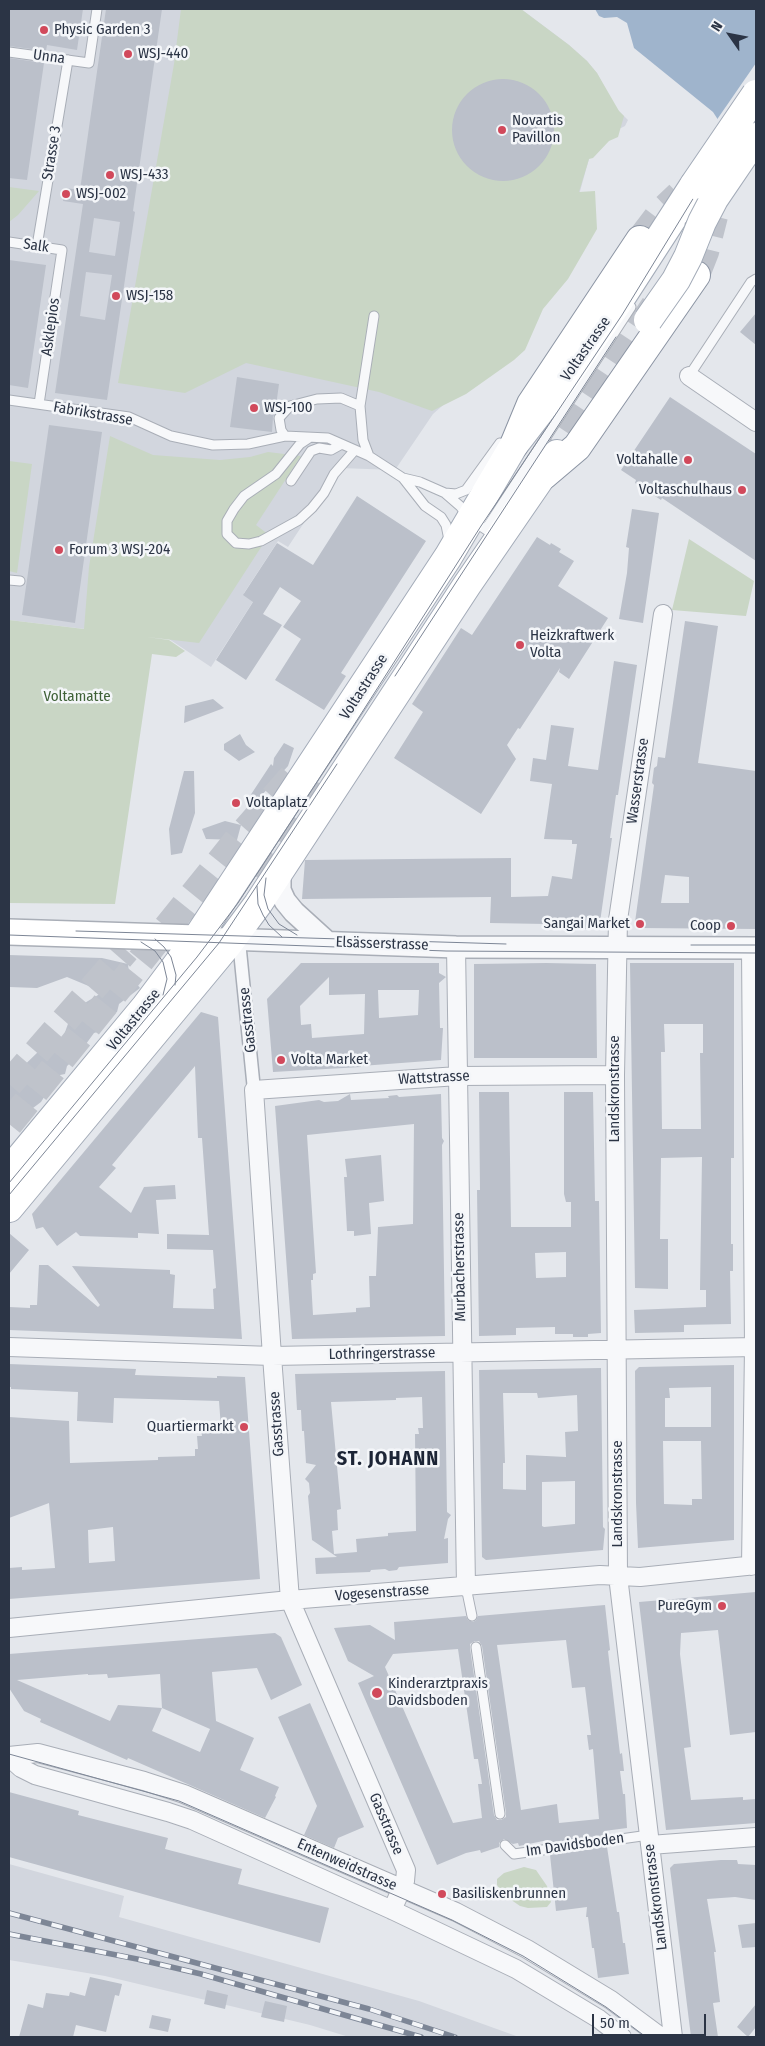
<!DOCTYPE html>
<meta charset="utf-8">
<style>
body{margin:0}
#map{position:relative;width:765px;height:2046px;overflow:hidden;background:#e4e7ec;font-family:"Fira Sans Condensed",sans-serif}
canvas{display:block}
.frame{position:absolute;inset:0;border:10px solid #2b3445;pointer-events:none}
.north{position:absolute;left:705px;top:10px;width:50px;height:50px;-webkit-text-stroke:4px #f4f6f9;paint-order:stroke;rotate:303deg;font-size:14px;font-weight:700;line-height:20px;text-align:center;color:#2b3445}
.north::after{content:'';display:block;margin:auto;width:18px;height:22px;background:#2b3445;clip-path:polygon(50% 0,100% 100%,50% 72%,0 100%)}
.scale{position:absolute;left:592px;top:2014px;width:114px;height:22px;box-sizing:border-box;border:2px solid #2b3445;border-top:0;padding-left:6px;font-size:15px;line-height:18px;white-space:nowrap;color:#2b3445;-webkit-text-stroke:4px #f4f6f9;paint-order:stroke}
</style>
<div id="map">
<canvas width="765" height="2046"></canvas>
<div class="frame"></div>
<div class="north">N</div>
<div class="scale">50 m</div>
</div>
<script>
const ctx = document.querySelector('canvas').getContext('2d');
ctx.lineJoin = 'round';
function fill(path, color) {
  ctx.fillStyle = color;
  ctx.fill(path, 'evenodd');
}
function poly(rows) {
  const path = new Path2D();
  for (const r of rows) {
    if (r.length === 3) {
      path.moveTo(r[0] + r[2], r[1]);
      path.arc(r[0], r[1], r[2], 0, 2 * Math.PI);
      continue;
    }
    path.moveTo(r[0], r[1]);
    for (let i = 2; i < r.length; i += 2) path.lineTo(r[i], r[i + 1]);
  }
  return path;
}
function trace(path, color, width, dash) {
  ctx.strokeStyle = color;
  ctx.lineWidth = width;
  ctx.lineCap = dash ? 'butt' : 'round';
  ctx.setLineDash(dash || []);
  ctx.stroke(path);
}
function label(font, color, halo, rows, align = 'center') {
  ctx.font = font + ' "Fira Sans Condensed",sans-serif';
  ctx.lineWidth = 5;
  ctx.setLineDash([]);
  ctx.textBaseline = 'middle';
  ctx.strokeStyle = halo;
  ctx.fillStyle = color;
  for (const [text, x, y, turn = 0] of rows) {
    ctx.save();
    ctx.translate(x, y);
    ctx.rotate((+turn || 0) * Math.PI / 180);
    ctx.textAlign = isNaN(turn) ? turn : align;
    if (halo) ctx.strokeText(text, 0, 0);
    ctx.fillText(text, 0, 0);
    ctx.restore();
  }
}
fill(poly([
 [9,9,521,9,569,45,587,61,597,73,615,107,628,120,625,126,621,128,616,127,589,159,577,202,475,377,433,414,395,470,340,468,288,547,278,541,244,593,254,600,211,667,169,639,9,620],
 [9,1864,124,1896,119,1917,419,2001,519,2037,349,2037,310,2025,105,1976,9,1960]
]), '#d2d6de');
fill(poly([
 [181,9,521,9,569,45,587,61,597,73,619,111,624,116,618,137,609,141,593,158,589,159,579,192,595,191,597,229,568,279,543,309,525,350,514,360,466,394,432,411,379,392,246,363,185,393,118,383,174,64],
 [9,187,39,191,18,215,9,222],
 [110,436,153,455,220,460,250,457,268,452,301,456,256,525,269,535,199,643,147,637,169,640,185,651,176,657,152,654,115,904,9,903,9,620,84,629,89,567],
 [9,461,32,464,17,573,9,571],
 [689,539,754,581,746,616,672,610],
 [524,1867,536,1870,547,1886,551,1902,547,1907,528,1908,520,1906,504,1895,497,1885,497,1879,504,1873]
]), '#c9d6c5');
fill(poly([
 [595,9,756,9,756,157,726,132,713,112,634,48,627,23,617,17,604,18,599,16]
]), '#9fb4cc');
fill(poly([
 [756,63,756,160,725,134,716,121]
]), '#e4e7ec');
fill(poly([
 [10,9,83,9,77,50,47,45,46,51,9,46],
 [106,9,162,9,133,211,135,212,107,400,55,393,83,204,63,201,65,188,80,190],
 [94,218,120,222,115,256,89,252],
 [86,272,112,275,105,320,80,316],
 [9,58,44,63,27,180,9,178],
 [503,130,51],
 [9,260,46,265,28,388,9,385],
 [756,313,756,345,740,332],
 [237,377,279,384,275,413,273,417,272,432,230,427],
 [670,397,756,454,756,561,662,498,661,500,635,483,636,480,621,470],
 [49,425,102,432,75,623,22,615],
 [357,496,426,541,341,673,346,676,324,710,275,680,301,639,283,627,301,601,280,587,263,614,282,625,246,680,216,660,253,602,243,595,277,543,313,565],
 [632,509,659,513,643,623,619,619,627,573,629,548,626,547],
 [537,537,550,545,551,543,561,549,559,552,574,561,558,586,608,618,569,679,559,672,560,668,520,729,518,728,507,745,516,759,481,814,394,758,423,712,412,704,461,628,472,635],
 [685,621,718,626,698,763,756,771,756,929,640,928,635,922,654,785,652,783,654,768,657,766,658,757,665,758],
 [665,875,689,877,689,903,661,903],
 [614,661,637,665,618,795,616,795,610,838,612,838,599,929,547,929,546,924,490,923,491,897,302,899,305,860,511,858,511,897,548,896,552,876,572,879,577,844,572,844,572,840,544,839,552,784,530,781,533,758,546,760,551,725,574,728,568,766,598,770],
 [213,699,224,708,184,723,185,706],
 [240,734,246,745,255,752,239,761,224,750,224,744],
 [284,743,294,748,288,766,252,806,246,802,271,764,273,766,274,758],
 [184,771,194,771,195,813,182,853,171,855,169,829],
 [225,821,241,825,237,840,206,839,202,829],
 [9,955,102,958,128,964,129,974,140,988,119,1004,117,1012,108,1017,101,1026,101,1031,94,1033,86,1044,82,1053,67,1066,65,1074,60,1075,51,1086,41,1102,33,1108,24,1118,24,1123,9,1124,9,1080,39,1051,60,1046,73,1010,103,992,67,977,37,988,9,987],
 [301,963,439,963,439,973,446,977,439,983,440,1028,443,1028,441,1060,361,1066,361,1067,273,1072,267,999],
 [329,977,329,995,365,994,364,1034,312,1038,311,1024,301,1025,300,1006],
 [378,990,419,990,418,1015,379,1018],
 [546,963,596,964,597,1058,474,1058,474,964],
 [630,963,734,963,734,1158,731,1158,731,1244,733,1244,733,1271,730,1271,731,1324,684,1325,684,1332,635,1333,634,1310,706,1307,706,1290,700,1290,702,1157,661,1158,660,1239,668,1239,668,1289,635,1288],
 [664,1024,703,1024,703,1053,700,1053,701,1129,662,1129,661,1052,665,1052],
 [201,1012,218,1017,242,1339,9,1330,9,1307,30,1308,30,1305,37,1305,39,1265,48,1265,98,1307,100,1305,72,1266,170,1270,170,1274,175,1275,173,1308,214,1309,213,1289,216,1288,213,1250,167,1249,167,1234,209,1235,202,1138,198,1138,195,1066,112,1165,116,1168,99,1187,131,1213,144,1187,175,1185,176,1199,156,1200,159,1234,138,1233,138,1238,80,1236,76,1232,57,1246,43,1227,36,1229,32,1214],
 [479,1092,509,1092,511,1227,571,1227,571,1202,566,1202,564,1194,564,1092,593,1092,595,1201,599,1201,601,1333,588,1334,588,1337,573,1337,573,1334,555,1334,555,1327,516,1328,516,1335,479,1336,477,1190,480,1190],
 [566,1252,566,1277,536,1278,535,1253],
 [350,1094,351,1100,389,1098,388,1096,397,1095,399,1097,441,1094,442,1138,444,1141,442,1145,445,1336,292,1339,275,1106,319,1100,324,1102,338,1101],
 [414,1124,413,1224,378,1227,376,1276,369,1276,370,1307,356,1308,356,1312,313,1315,311,1280,313,1280,313,1274,316,1273,307,1135],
 [381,1155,384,1201,369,1203,371,1234,354,1236,354,1231,347,1231,344,1177,347,1177,345,1159],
 [9,1233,29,1250,9,1274],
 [9,1364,136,1369,135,1375,217,1378,217,1376,245,1377,260,1579,9,1599,9,1568,22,1567,22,1570,55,1568,49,1503,9,1518,9,1417,69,1421,70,1463,158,1460,158,1457,195,1456,195,1449,198,1449,197,1436,202,1436,201,1429,221,1428,219,1401,114,1398,113,1423,77,1421,78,1392,11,1389,11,1387,9,1387],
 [113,1527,115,1561,89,1563,88,1530],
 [734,1365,734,1540,638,1548,636,1503,635,1371,639,1367],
 [711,1387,711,1427,665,1427,665,1398,670,1398,669,1388],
 [663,1441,701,1441,702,1499,692,1499,692,1505,664,1504],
 [601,1368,603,1527,605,1529,603,1550,486,1560,482,1557,479,1370],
 [503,1393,537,1393,538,1398,577,1395,578,1431,565,1432,566,1457,526,1455,526,1490,503,1489,503,1463,505,1463],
 [575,1481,575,1524,544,1527,542,1526,542,1482],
 [445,1371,447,1512,451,1515,448,1519,444,1539,448,1538,448,1563,399,1567,397,1570,389,1571,385,1569,371,1570,370,1572,316,1574,315,1558,337,1557,312,1540,308,1496,310,1493,309,1483,305,1479,316,1465,306,1463,304,1431,302,1431,301,1410,297,1410,295,1374],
 [422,1397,423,1428,418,1428,419,1434,415,1434,416,1531,388,1533,388,1536,356,1539,357,1552,334,1554,332,1531,338,1530,337,1510,341,1509,331,1402,396,1400,396,1398],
 [756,1592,756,1732,730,1735,718,1630,681,1633,680,1654,691,1747,684,1748,691,1800,743,1797,743,1800,756,1799,756,1823,666,1830,639,1602],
 [605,1605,610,1650,608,1651,620,1754,622,1753,624,1771,620,1771,623,1794,625,1794,627,1828,604,1831,605,1835,548,1843,548,1840,519,1846,518,1843,513,1844,504,1839,499,1843,499,1847,481,1853,480,1850,466,1853,437,1865,358,1683,374,1676,348,1661,334,1628,370,1625,395,1640,394,1622,466,1616,468,1620,473,1622,476,1620,478,1616],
 [566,1640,572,1688,585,1687,591,1735,587,1735,589,1750,593,1749,599,1819,559,1823,557,1804,521,1810,497,1645],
 [475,1641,479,1641,482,1646,506,1813,506,1817,501,1820,497,1820,494,1815,470,1648,470,1644],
 [458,1649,474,1759,478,1759,482,1784,478,1784,482,1818,453,1823,385,1667,393,1654],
 [275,1633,281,1637,302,1685,271,1700,257,1668,212,1672,216,1721,254,1738,240,1770,279,1787,275,1796,276,1797,265,1818,128,1758,127,1760,40,1722,41,1719,24,1711,9,1688,9,1654],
 [88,1674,88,1675,107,1674,108,1678,160,1674,162,1708,210,1729,200,1752,152,1731,162,1708,118,1705,110,1721,17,1680],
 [310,1703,364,1827,338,1838,334,1848,304,1835,317,1806,278,1717],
 [9,1792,79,1811,78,1815,168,1838,165,1849,242,1869,238,1884,329,1908,320,1943,9,1857],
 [607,1847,617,1912,619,1912,623,1943,625,1943,629,1974,598,1978,594,1948,592,1948,588,1917,586,1917,587,1907,556,1911,550,1855],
 [721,1860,737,1860,738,1864,756,1865,756,1900,735,1897,707,1899,716,1952,714,1952,720,2002,713,2003,718,2037,691,2037,670,1868,674,1864],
 [756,1923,756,1947,742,1948,738,1925],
 [90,1977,122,1984,119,1996,115,1995,106,2032,76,2025,73,2037,19,2037,28,2004,43,2008,46,1993,69,1996,70,1992,85,1996],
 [207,1990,228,1995,225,2009,204,2004],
 [265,2001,287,2006,284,2022,261,2017],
 [756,2004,756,2027,748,2037,737,2027],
 [152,2015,171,2019,168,2032,149,2028]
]), '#bbc0ca');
trace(poly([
 [640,240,662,211,679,195],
 [696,275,705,252,714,216],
 [546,469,659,299],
 [252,873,326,783],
 [9,1084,126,950],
 [9,1124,239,838,293,776]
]), '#bfc3cb', 28, [28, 14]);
const service = poly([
 [9,52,89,63,97,9],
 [9,242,62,250,39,404],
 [37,246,68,60],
 [689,376,751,282,756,279],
 [9,400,129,417,171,436,213,445,248,444,285,436,328,438,369,456,403,478,420,482,445,493,460,506,470,519,497,537],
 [285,436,281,430,279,418,290,406,317,399,341,398,360,406],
 [309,438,300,444,276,474,244,496,234,509,227,521,227,534,236,543,249,544,261,541,299,520,312,508,324,493,334,474,354,451],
 [369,456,363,440,360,406,374,316],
 [403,478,425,506,441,517,446,525,449,540],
 [291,481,311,451,319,448,331,450,340,445],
 [445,493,456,494,466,490,500,443],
 [486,529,631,307],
 [9,580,20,581],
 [466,1587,472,1616],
 [476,1647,500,1814],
 [505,1845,514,1854,649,1835]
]);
const pedestrian = poly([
 [233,939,239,945,240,951,254,1090]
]);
const minor = poly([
 [689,376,756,422],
 [663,614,618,920,615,1075,618,1576,673,2037],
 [456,947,466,1587],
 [9,1347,272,1356,756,1347],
 [751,1566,754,1347,751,948],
 [9,1628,290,1600,600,1575,640,1577,756,1565],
 [9,1756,38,1753,144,1781,184,1794,456,1912,527,1949,611,2000,661,2037],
 [9,1757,21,1768,35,1775,168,1812,192,1820,392,1910,516,1969,599,2019,622,2037],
 [650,1845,756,1837],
 [392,1910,405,1881,406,1870,290,1600,272,1356,254,1090,458,1076,615,1075]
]);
const tertiary = poly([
 [280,872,280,890,285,901,294,912,327,942],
 [197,938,456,947,756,948]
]);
const secondary = poly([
 [9,932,197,938]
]);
const primary = poly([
 [9,1171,146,1006,197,938,448,557,514,445,561,384,619,301,694,185],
 [9,1208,229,943,258,904,467,585,557,454]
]);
const motorway = poly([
 [514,445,531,404,640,240],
 [544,475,577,447,696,275]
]);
trace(service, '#a9aeb7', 11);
trace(pedestrian, '#a9aeb7', 15);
trace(minor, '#a9aeb7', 20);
trace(tertiary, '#a9aeb7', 24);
trace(secondary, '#a9aeb7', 28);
trace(primary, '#a3abb8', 30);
trace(motorway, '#8b94a3', 30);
trace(service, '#f7f8fa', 9);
trace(pedestrian, '#f7f8fa', 12);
trace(minor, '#f7f8fa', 18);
trace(tertiary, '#f7f8fa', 21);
trace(secondary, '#fff', 25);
trace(primary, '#fff', 28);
trace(motorway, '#fff', 28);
trace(poly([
 [685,224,756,118],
 [395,676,616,337],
 [266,878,264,895,268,909,279,924,297,935],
 [257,886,258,904,263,915,269,925,282,937],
 [76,931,506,944],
 [9,935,446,951,756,953],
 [155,939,164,947,171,957,176,975,175,985],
 [141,942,155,951,163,962,167,979,163,995],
 [691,945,756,945],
 [9,1183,197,957,238,903,352,728,481,526,622,315,699,189,756,104],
 [9,1195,219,943,337,764],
 [9,1754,179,1801,452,1920,523,1956,606,2007,646,2037]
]), '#7d8696', 1);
const rail = poly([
 [9,1913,369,2009,455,2037],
 [9,1934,137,1959,201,1974,421,2037]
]);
trace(rail, '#7d8696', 5.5);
trace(rail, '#f4f6f9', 4, [11]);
const primaryBridge = poly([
 [694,185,756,94],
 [648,320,676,280,688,257,702,222,714,199,756,137]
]);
trace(primaryBridge, '#a3abb8', 30, []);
trace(primaryBridge, '#fff', 28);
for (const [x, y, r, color] of [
 [44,30,5,"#d1495b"],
 [128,54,5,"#d1495b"],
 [502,130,5,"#d1495b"],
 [110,175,5,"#d1495b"],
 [66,194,5,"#d1495b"],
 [116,296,5,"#d1495b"],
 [254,408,5,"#d1495b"],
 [688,460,5,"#d1495b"],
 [742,490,5,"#d1495b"],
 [59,550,5,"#d1495b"],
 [520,645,5,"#d1495b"],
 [236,803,5,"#d1495b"],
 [640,924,5,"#d1495b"],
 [731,926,5,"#d1495b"],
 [281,1060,5,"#d1495b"],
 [244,1427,5,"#d1495b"],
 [722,1606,5,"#d1495b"],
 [377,1693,6,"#d1495b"],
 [442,1894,5,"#d1495b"]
]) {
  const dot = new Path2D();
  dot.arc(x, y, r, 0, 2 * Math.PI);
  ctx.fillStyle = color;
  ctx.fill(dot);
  trace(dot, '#f4f6f9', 2);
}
label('15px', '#2b3445', '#f4f6f9', [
 ["Physic Garden 3",54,30],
 ["WSJ-440",138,54],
 ["Novartis",512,121],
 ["Pavillon",512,138],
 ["WSJ-433",120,175],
 ["WSJ-002",76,194],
 ["WSJ-158",126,296],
 ["WSJ-100",264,408],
 ["Voltahalle",678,460,"right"],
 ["Voltaschulhaus",732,490,"right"],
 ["Forum 3 WSJ-204",69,550],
 ["Heizkraftwerk",530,636],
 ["Volta",530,653],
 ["Voltaplatz",246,803],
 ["Sangai Market",630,924,"right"],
 ["Coop",721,926,"right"],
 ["Volta Market",291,1060],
 ["Quartiermarkt",234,1427,"right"],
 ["PureGym",712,1606,"right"],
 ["Kinderarztpraxis",388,1684],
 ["Davidsboden",388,1701],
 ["Basiliskenbrunnen",452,1894]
], 'left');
label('15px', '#2b3445', '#f4f6f9', [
 ["Unna",49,57,8],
 ["Strasse 3",52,153,-81],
 ["Salk",36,246,8],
 ["Asklepios",51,327,-82],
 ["Voltastrasse",586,349,-55],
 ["Fabrikstrasse",93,414,10],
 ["Voltastrasse",364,687,-57],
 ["Wasserstrasse",638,781,-82],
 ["Elsässerstrasse",382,944,2],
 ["Voltastrasse",134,1020,-51],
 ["Gasstrasse",248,1020,-96],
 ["Wattstrasse",434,1078,-3],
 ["Landskronstrasse",615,1089,-90],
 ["Murbacherstrasse",460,1267,-91],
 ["Lothringerstrasse",382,1354,-1],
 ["Gasstrasse",277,1424,-94],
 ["Landskronstrasse",618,1494,-90],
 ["Vogesenstrasse",382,1593,-4],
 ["Gasstrasse",386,1824,67],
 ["Im Davidsboden",575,1845,-8],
 ["Entenweidstrasse",347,1865,24],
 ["Landskronstrasse",656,1897,-97]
]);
label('15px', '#3f6138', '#f4f6f9', [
 ["Voltamatte",77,697]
]);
ctx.letterSpacing = '1px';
label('bold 20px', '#1d2536', '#f4f6f9', [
 ["ST. JOHANN",388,1459]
]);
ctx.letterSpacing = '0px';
</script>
